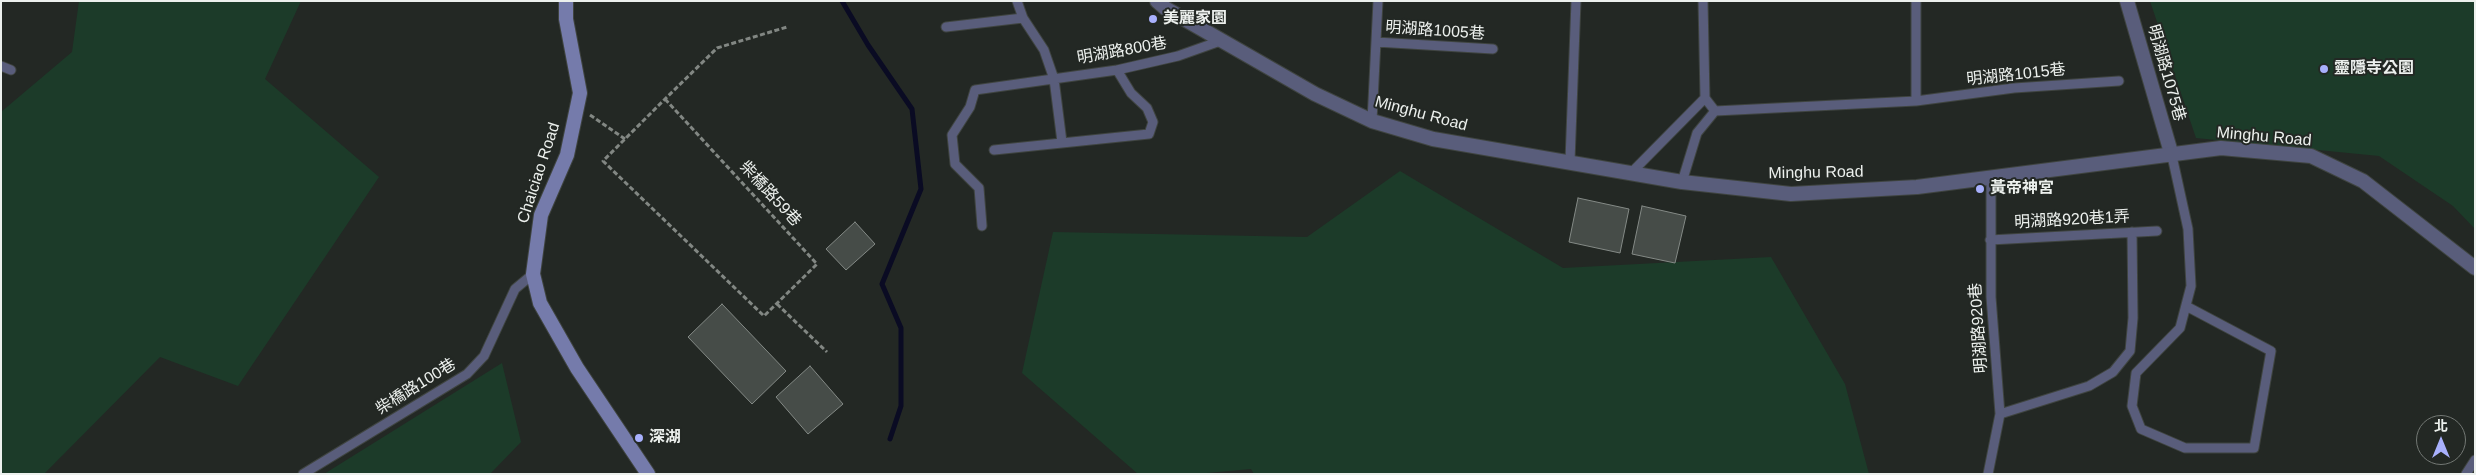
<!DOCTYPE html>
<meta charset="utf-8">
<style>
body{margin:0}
#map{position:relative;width:2476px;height:475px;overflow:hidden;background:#232824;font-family:Helvetica,"Noto Sans TC",sans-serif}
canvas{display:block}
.frame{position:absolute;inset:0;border:2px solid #ecf0ed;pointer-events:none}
.north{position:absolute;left:2416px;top:415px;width:50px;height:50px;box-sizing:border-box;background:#232824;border:1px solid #737874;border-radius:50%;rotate:0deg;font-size:14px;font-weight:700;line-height:20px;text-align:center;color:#ecf0ed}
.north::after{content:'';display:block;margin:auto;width:18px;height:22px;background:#a8b0fc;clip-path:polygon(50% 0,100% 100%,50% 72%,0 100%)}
</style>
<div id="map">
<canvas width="2476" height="475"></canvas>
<div class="frame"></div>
<div class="north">北</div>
</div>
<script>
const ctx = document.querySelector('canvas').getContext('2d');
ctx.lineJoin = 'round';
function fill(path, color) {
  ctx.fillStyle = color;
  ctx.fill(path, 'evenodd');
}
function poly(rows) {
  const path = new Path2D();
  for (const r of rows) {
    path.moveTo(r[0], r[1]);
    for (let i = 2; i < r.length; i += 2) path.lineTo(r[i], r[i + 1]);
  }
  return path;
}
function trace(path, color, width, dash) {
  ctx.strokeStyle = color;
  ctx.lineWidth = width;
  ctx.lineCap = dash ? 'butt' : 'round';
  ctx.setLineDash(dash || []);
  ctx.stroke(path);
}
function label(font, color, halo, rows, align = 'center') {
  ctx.font = font + ' Helvetica,"Noto Sans TC",sans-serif';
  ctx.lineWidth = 4;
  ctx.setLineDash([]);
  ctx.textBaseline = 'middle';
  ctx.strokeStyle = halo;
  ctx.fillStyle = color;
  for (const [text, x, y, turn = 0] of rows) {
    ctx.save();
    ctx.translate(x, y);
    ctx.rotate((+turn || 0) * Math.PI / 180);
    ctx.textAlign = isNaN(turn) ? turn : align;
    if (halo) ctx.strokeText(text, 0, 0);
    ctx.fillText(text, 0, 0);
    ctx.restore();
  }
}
fill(poly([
 [79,1,301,1,265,79,379,177,238,386,160,357,44,474,1,474,1,112,72,52],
 [2150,1,2475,1,2475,229,2453,206,2379,156,2196,138],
 [1400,171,1563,268,1771,257,1845,384,1869,474,1254,474,1251,469,1196,474,1138,474,1022,373,1053,232,1307,237],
 [502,363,521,442,490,474,324,474]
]), '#1c3b29');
trace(poly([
 [842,1,868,45,912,109,921,189,882,284,901,328,901,406,890,439]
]), '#0a0b23', 5);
const building = poly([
 [1578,198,1629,209,1620,253,1569,242,1578,198],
 [1642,206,1686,216,1675,263,1632,254,1642,206],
 [855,222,875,244,846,270,826,249,855,222],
 [722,304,786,371,752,404,688,337,722,304],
 [810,366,843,404,808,434,776,397,810,366]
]);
fill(building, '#464c48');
trace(building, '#848a86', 1);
const service = poly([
 [1017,1,1023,18,1044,50,1054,79,1062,142],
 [1703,1,1705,98,1715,111],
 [946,27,1023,18],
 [1376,42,1493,49],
 [1,66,11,70],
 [1916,101,1916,1],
 [1372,121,1378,1],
 [994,150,1149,134,1153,122,1147,108,1131,93,1117,70],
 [2172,156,2188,229,2191,286,2180,328,2136,373,2132,406,2141,429,2185,448,2254,448,2271,351,2186,306],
 [1570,161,1576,1],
 [1631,173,1705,98],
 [1682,182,1697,133,1715,111,1916,101,2014,88,2119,81],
 [982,226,979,188,955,164,952,135,970,107,975,90,1117,70,1178,56,1223,40],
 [1990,240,2157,231],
 [2000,414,2089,386,2113,372,2130,351,2133,318,2132,232],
 [303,474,467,374,484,356,515,289,533,274],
 [1988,474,2000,414,1991,297,1991,178],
 [2466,474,2475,460]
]);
const minor = poly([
 [2127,1,2172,156]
]);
const tertiary = poly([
 [1157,1,1165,8,1315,94,1372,121,1433,139,1682,182,1791,194,1917,187,2221,148,2311,156,2363,181,2475,268]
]);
const secondary = poly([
 [566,1,566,19,580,93,567,155,541,215,533,274,540,303,577,368,648,474]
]);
trace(service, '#3f4440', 11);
trace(minor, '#3f4440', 16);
trace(tertiary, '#3f4440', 16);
trace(secondary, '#3f4440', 16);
trace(poly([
 [665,99,817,264,764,316,603,161,665,99,717,48,787,27],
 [590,115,625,139],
 [777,304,827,352]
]), '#828783', 3, [5, 2.5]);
trace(service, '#595d7b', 9);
trace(minor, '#595d7b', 14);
trace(tertiary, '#595d7b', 14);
trace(secondary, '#757bab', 14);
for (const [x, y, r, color] of [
 [1153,19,5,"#a8b0fc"],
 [2324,69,5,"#a8b0fc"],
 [1980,189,5,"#a8b0fc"],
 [639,438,5,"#a8b0fc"]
]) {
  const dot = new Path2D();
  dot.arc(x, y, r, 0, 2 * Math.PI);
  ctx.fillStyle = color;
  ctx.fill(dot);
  trace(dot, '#232824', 2);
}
label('bold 16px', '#ecf0ed', '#232824', [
 ["美麗家園",1163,19],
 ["靈隱寺公園",2334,69],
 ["黃帝神宮",1990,189],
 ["深湖",649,438]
], 'left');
label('16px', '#ecf0ed', '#232824', [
 ["明湖路1005巷",1435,31,4],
 ["明湖路800巷",1122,51,-10],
 ["明湖路1075巷",2166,73,74],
 ["明湖路1015巷",2016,75,-6],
 ["Minghu Road",1421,114,15],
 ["Minghu Road",2264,137,5],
 ["Chaiciao Road",539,173,-72],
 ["Minghu Road",1816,173,-1],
 ["柴橋路59巷",770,194,47],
 ["明湖路920巷1弄",2072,220,-3],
 ["明湖路920巷",1979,328,-94],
 ["柴橋路100巷",416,387,-32]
]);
</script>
